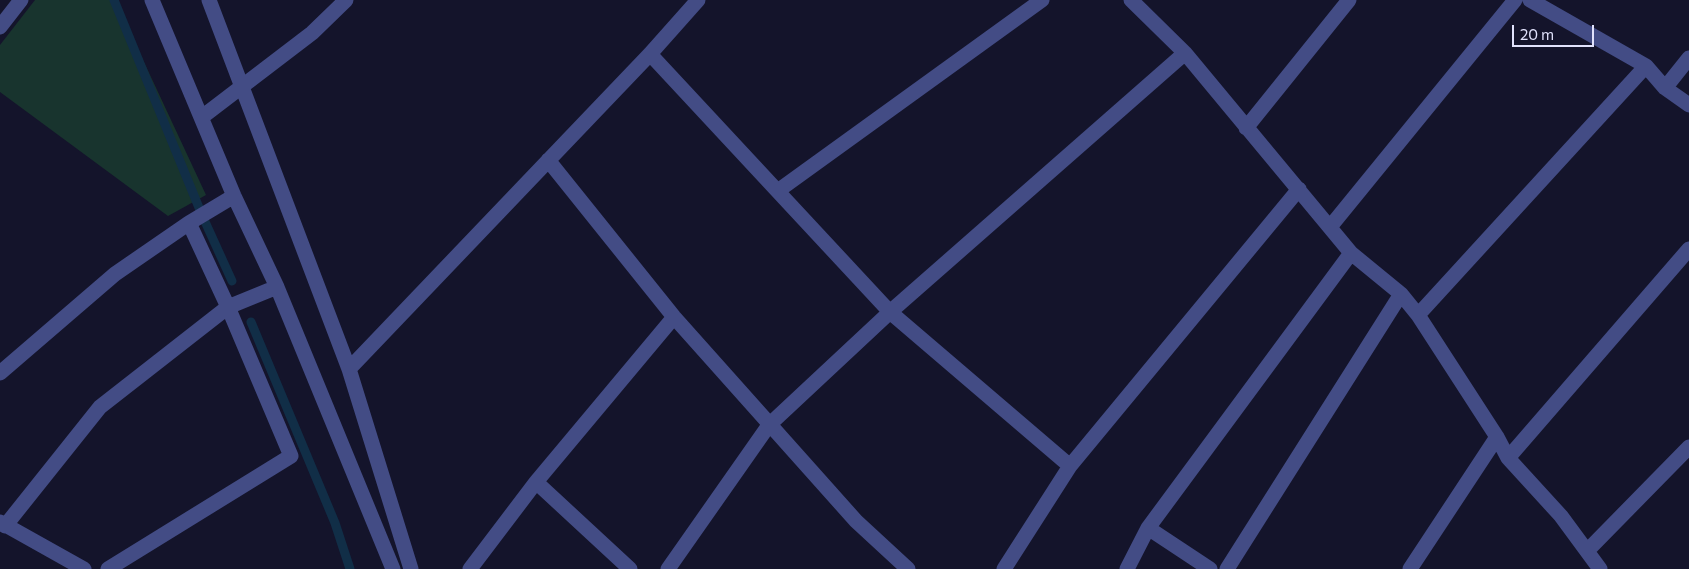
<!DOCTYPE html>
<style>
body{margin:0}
#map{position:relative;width:1689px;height:569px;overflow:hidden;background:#14142b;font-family:Commissioner,sans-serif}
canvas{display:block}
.scale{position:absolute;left:1512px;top:25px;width:82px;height:22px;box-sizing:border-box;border:2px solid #e1e2fc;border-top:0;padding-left:6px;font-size:15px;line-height:18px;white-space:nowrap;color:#e1e2fc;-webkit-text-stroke:4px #14142b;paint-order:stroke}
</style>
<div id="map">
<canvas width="1689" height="569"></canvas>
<div class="scale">20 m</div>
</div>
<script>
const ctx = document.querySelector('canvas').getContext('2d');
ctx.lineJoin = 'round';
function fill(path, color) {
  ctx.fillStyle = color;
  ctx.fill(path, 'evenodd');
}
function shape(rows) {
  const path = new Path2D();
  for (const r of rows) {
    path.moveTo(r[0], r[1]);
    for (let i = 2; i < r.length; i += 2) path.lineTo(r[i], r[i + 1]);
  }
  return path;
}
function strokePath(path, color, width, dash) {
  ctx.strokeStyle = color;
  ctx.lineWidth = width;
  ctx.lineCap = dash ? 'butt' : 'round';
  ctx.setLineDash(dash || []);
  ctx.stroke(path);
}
fill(shape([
 [35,0,115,0,206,195,168,216,0,92,0,45]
]), '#18342e');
strokePath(shape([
 [114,0,202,215,232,281],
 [251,322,335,523,350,569]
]), '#112e47', 9);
strokePath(shape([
 [152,0,234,196,277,287,393,569],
 [209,0,349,369,411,569],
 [1131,0,1185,53,1351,253,1401,294,1418,315,1497,437,1508,458,1561,516,1600,569],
 [1530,0,1646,66,1665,88,1689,105],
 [0,27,21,0],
 [650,54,890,312,1070,466],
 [1665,88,1689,58],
 [202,117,312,33,346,0],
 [1246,128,1349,0],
 [548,160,674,317,856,521,908,569],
 [779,190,1042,0],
 [1330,227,1515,0],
 [1418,315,1646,66],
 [349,369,650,54,698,0],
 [0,373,115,274,189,223,234,196],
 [1508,458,1689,249],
 [536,482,630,569],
 [0,522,84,569],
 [5,526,100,407,228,307,277,287],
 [1148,528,1210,569],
 [1588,550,1689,447],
 [108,569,291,456,228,307,189,223],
 [470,569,536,482,674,317],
 [668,569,769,425,890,312,1185,53],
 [1004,569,1070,466,1299,189],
 [1127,569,1148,528,1351,253],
 [1227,569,1401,294],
 [1410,569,1497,437]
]), '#434c85', 15);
</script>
